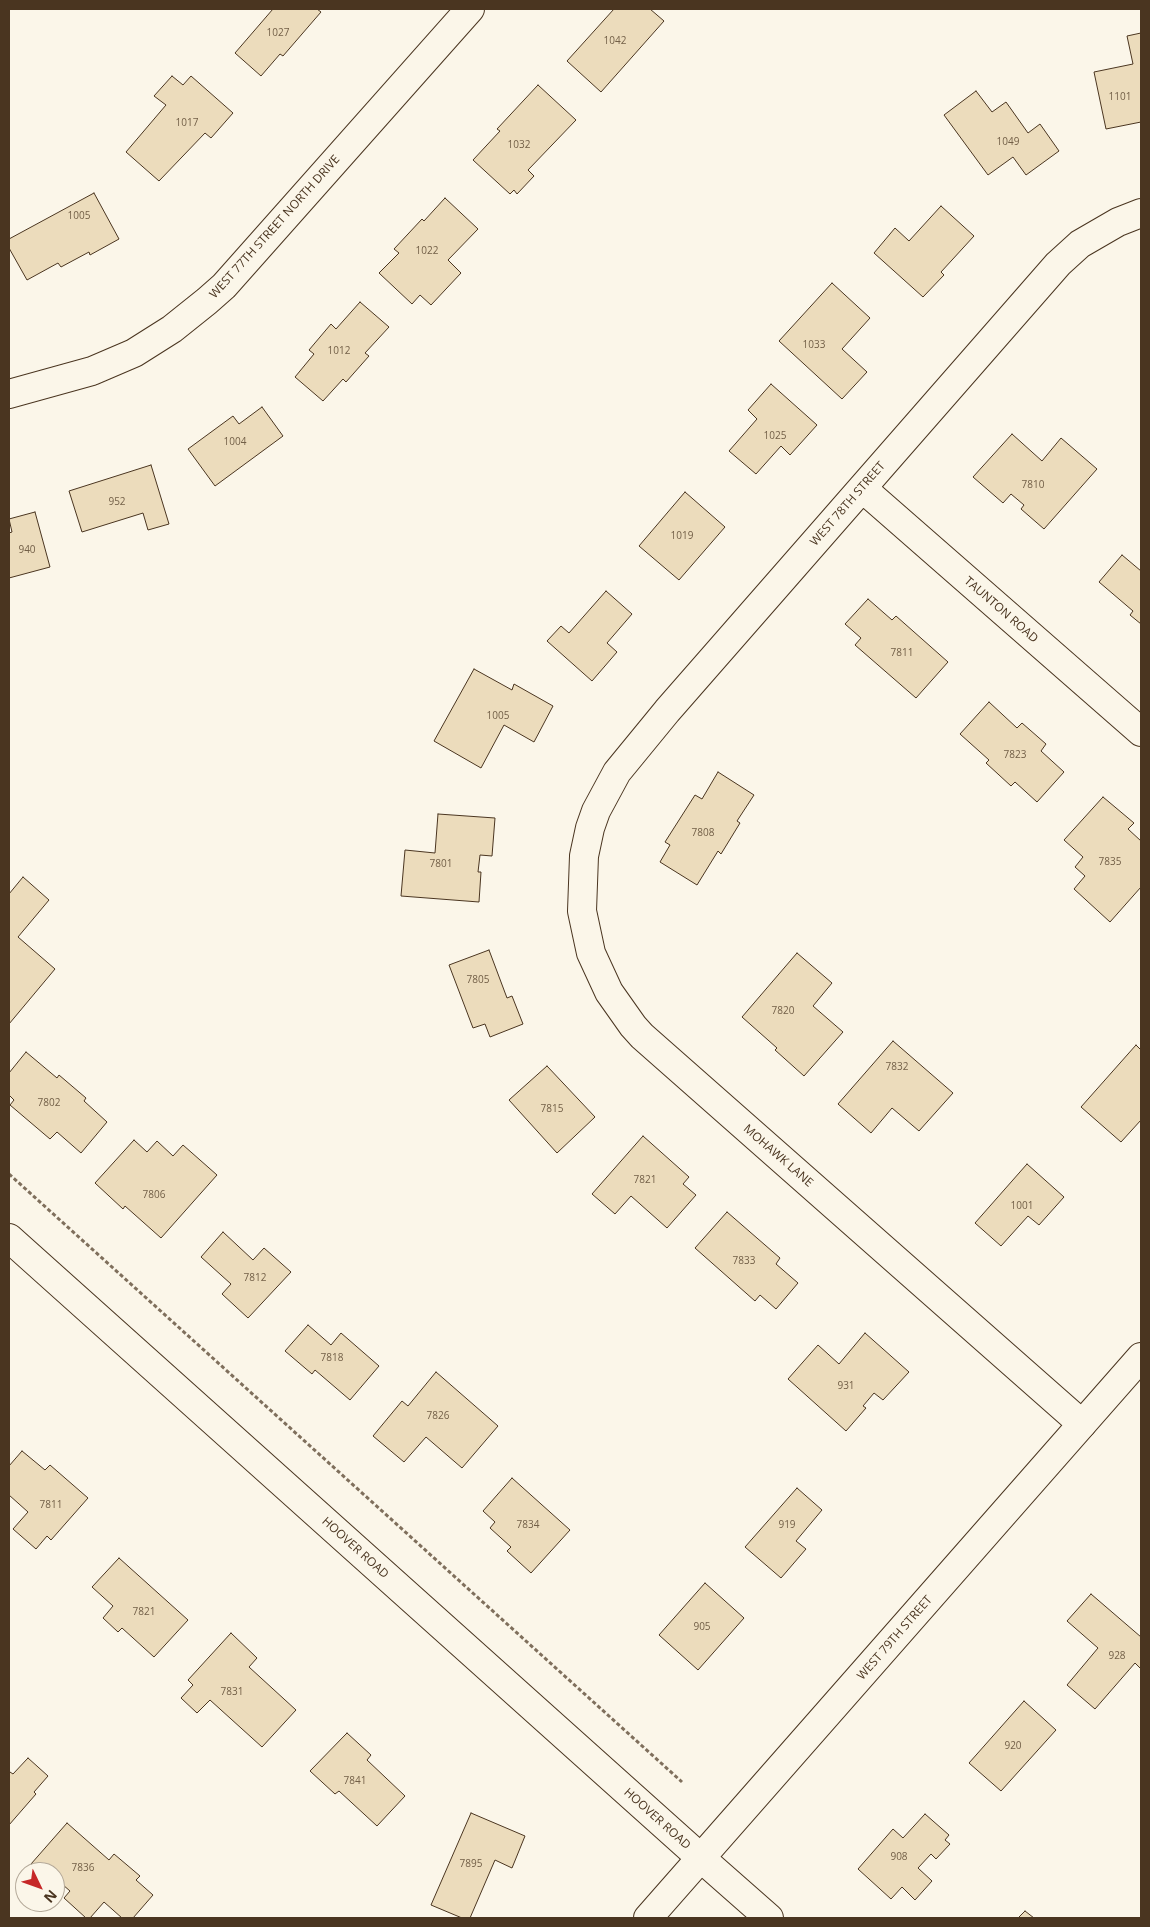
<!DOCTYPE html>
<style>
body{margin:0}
#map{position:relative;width:1150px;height:1927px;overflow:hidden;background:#fbf6e9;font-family:"Open Sans",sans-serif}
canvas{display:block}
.frame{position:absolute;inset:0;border:10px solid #4a3520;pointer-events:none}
.north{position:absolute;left:15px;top:1862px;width:50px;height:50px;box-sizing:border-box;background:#fbf6e9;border:1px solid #b4a999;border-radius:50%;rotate:132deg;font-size:14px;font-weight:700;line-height:20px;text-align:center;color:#4a3520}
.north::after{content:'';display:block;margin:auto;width:18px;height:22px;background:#c62828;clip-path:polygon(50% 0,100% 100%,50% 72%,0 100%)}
</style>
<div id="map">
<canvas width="1150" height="1927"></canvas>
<div class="frame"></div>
<div class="north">N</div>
</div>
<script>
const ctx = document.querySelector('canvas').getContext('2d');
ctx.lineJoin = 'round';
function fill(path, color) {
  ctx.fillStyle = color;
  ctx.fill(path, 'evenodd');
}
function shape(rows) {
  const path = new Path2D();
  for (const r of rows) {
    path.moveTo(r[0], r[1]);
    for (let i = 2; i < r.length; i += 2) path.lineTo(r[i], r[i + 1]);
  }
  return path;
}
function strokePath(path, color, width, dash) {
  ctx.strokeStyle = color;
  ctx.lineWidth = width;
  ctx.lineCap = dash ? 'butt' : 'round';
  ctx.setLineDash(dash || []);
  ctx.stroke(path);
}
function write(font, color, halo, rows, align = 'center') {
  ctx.font = font + ' "Open Sans",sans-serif';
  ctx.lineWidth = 4;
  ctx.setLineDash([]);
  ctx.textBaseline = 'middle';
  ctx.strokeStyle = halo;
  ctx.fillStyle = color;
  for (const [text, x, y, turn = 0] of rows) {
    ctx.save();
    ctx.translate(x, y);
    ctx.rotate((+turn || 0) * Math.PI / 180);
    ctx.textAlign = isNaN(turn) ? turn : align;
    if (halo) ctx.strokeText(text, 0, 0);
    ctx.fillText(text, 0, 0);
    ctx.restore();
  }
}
const building = shape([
 [273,9,317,9,321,12,283,56,280,54,261,76,235,53,273,9],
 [614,9,650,9,664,21,601,92,567,61,614,9],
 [1141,33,1141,122,1106,129,1094,72,1133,64,1127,36,1141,33],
 [172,76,183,85,191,76,233,113,211,138,205,133,159,181,126,152,166,105,154,96,172,76],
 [538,85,576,120,528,170,534,176,517,194,514,190,510,194,473,160,500,131,497,129,538,85],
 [976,91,992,112,1006,102,1028,133,1040,124,1059,151,1026,175,1013,157,988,175,944,115,976,91],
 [94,193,119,239,90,255,89,252,61,267,58,263,27,280,9,248,9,239,94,193],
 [445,198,478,229,448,260,461,273,431,305,420,295,412,304,379,273,399,253,394,249,422,219,424,221,445,198],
 [941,206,974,236,941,272,944,275,923,297,874,253,895,228,909,241,941,206],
 [832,283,870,318,842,349,867,372,842,399,779,341,832,283],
 [360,302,389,327,365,353,369,356,346,382,343,379,323,401,295,377,314,354,309,350,331,324,336,329,360,302],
 [771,384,817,425,790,455,781,446,756,474,729,451,757,419,748,410,771,384],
 [262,407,283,436,215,486,188,449,233,416,239,424,262,407],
 [1012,434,1042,461,1061,438,1097,469,1044,529,1021,509,1024,505,1011,494,1003,503,973,477,1012,434],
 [151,465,169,524,148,530,143,513,82,532,69,491,151,465],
 [685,492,725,527,679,580,639,546,685,492],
 [35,512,50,567,9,578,9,533,12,532,9,519,35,512],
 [1122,555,1141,571,1141,624,1130,615,1133,611,1099,582,1122,555],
 [606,591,632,614,607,643,617,652,592,681,547,641,561,626,569,633,606,591],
 [868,599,892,620,896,616,948,662,916,698,855,645,861,638,845,624,868,599],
 [474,669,512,690,514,684,553,706,534,742,504,725,481,768,434,741,474,669],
 [989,702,1017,728,1022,723,1046,744,1041,751,1064,772,1037,802,1015,782,1011,786,986,763,989,760,960,734,989,702],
 [718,772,754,795,737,821,740,823,721,854,718,851,697,885,660,862,670,845,665,842,695,795,702,799,718,772],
 [1103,797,1134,823,1128,829,1141,841,1141,887,1110,922,1074,889,1085,876,1075,867,1083,857,1064,840,1103,797],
 [438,814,495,818,492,856,480,855,478,872,481,872,479,902,401,896,405,850,435,853,438,814],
 [23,877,49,900,18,937,55,969,9,1024,9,894,23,877],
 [489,950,507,998,512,996,523,1024,490,1037,485,1024,473,1028,449,965,489,950],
 [797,953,832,983,813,1006,843,1032,804,1076,775,1050,777,1048,742,1017,797,953],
 [893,1041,953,1093,919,1131,892,1108,871,1133,838,1104,893,1041],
 [1136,1045,1141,1050,1141,1120,1121,1142,1081,1107,1136,1045],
 [26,1052,57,1078,59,1075,86,1098,84,1101,107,1122,81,1153,57,1132,50,1139,10,1105,14,1100,9,1095,9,1073,26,1052],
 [547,1066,595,1117,557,1153,509,1100,547,1066],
 [643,1136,689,1177,683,1184,696,1195,667,1228,631,1196,615,1214,592,1194,643,1136],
 [134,1140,147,1152,157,1141,173,1156,183,1145,217,1175,161,1238,125,1206,123,1209,95,1183,134,1140],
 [1027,1164,1064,1197,1039,1225,1028,1216,1001,1246,975,1223,1027,1164],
 [727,1212,780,1258,776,1264,798,1283,776,1309,760,1295,755,1301,695,1248,727,1212],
 [223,1232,253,1260,264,1248,291,1272,248,1318,222,1294,231,1284,201,1257,223,1232],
 [308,1325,331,1345,341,1333,379,1366,350,1400,315,1370,312,1374,285,1351,308,1325],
 [865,1333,909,1372,883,1400,874,1393,863,1406,866,1408,846,1431,788,1379,818,1345,839,1364,865,1333],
 [436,1372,498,1426,462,1468,426,1437,404,1462,373,1436,402,1401,408,1406,436,1372],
 [22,1451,45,1470,50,1465,88,1498,51,1540,47,1536,36,1549,13,1529,28,1512,9,1495,9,1466,22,1451],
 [512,1478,570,1530,531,1573,507,1551,511,1547,490,1528,495,1522,483,1511,512,1478],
 [797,1488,822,1510,796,1541,806,1549,781,1578,745,1547,797,1488],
 [119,1558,188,1620,154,1657,122,1628,118,1632,103,1618,113,1606,92,1587,119,1558],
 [705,1583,744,1618,698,1670,659,1635,705,1583],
 [1091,1594,1141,1637,1141,1669,1135,1663,1095,1709,1067,1685,1098,1648,1067,1621,1091,1594],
 [231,1633,257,1658,249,1667,296,1710,262,1747,210,1700,197,1713,181,1698,193,1685,188,1680,231,1633],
 [1024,1701,1056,1730,1001,1791,969,1763,1024,1701],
 [347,1733,371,1755,367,1760,405,1796,377,1826,339,1791,335,1794,310,1771,347,1733],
 [28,1758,48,1776,34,1792,36,1794,9,1825,9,1774,10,1772,13,1774,28,1758],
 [471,1813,525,1836,512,1868,495,1860,470,1918,462,1918,431,1905,471,1813],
 [925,1814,949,1835,945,1840,950,1844,936,1859,931,1854,918,1868,932,1881,915,1900,902,1887,891,1899,858,1869,893,1829,903,1838,925,1814],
 [67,1823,109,1860,114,1854,140,1876,136,1880,153,1895,133,1918,122,1918,104,1902,90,1918,86,1918,64,1898,70,1891,55,1878,55,1872,40,1872,31,1864,67,1823],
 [1025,1911,1034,1918,1018,1918,1025,1911]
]);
fill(building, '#ecdcbc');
strokePath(building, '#4a3520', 1);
const minor = shape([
 [9,394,92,371,134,353,172,329,207,301,224,286,470,9],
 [862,488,1141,732],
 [1082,1424,642,1036,633,1026,609,992,591,953,582,911,584,856,590,828,596,811,617,772,667,711,1058,264,1080,244,1118,222,1141,213],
 [702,1859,769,1918]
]);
const tertiary = shape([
 [9,1238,702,1859]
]);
const secondary = shape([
 [648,1918,1141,1357]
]);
strokePath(minor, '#4a3520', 30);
strokePath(tertiary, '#4a3520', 30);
strokePath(secondary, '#4a3520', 30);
strokePath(shape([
 [9,1174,682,1782]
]), '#7f6f5c', 3, [4, 2.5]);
strokePath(minor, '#fbf6e9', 28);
strokePath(tertiary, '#fbf6e9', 28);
strokePath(secondary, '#fbf6e9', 28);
write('10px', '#725f47', null, [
 ["1027",278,33],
 ["1042",615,41],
 ["1101",1120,97],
 ["1017",187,123],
 ["1049",1008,142],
 ["1032",519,145],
 ["1005",79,216],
 ["1022",427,251],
 ["1033",814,345],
 ["1012",339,351],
 ["1025",775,436],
 ["1004",235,442],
 ["7810",1033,485],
 ["952",117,502],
 ["1019",682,536],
 ["940",27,550],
 ["7811",902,653],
 ["1005",498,716],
 ["7823",1015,755],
 ["7808",703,833],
 ["7835",1110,862],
 ["7801",441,864],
 ["7805",478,980],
 ["7820",783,1011],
 ["7832",897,1067],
 ["7802",49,1103],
 ["7815",552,1109],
 ["7821",645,1180],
 ["7806",154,1195],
 ["1001",1022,1206],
 ["7833",744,1261],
 ["7812",255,1278],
 ["7818",332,1358],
 ["931",846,1386],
 ["7826",438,1416],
 ["7811",51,1505],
 ["7834",528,1525],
 ["919",787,1525],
 ["7821",144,1612],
 ["905",702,1627],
 ["928",1117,1656],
 ["7831",232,1692],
 ["920",1013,1746],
 ["7841",355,1781],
 ["908",899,1857],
 ["7895",471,1864],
 ["7836",83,1868]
]);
write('12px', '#4a3520', '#fbf6e9', [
 ["WEST 77TH STREET NORTH DRIVE",275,227,-48],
 ["WEST 78TH STREET",848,504,-49],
 ["TAUNTON ROAD",1001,610,41],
 ["MOHAWK LANE",778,1156,41],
 ["HOOVER ROAD",355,1548,42],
 ["WEST 79TH STREET",895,1638,-49],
 ["HOOVER ROAD",657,1819,42]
]);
</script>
